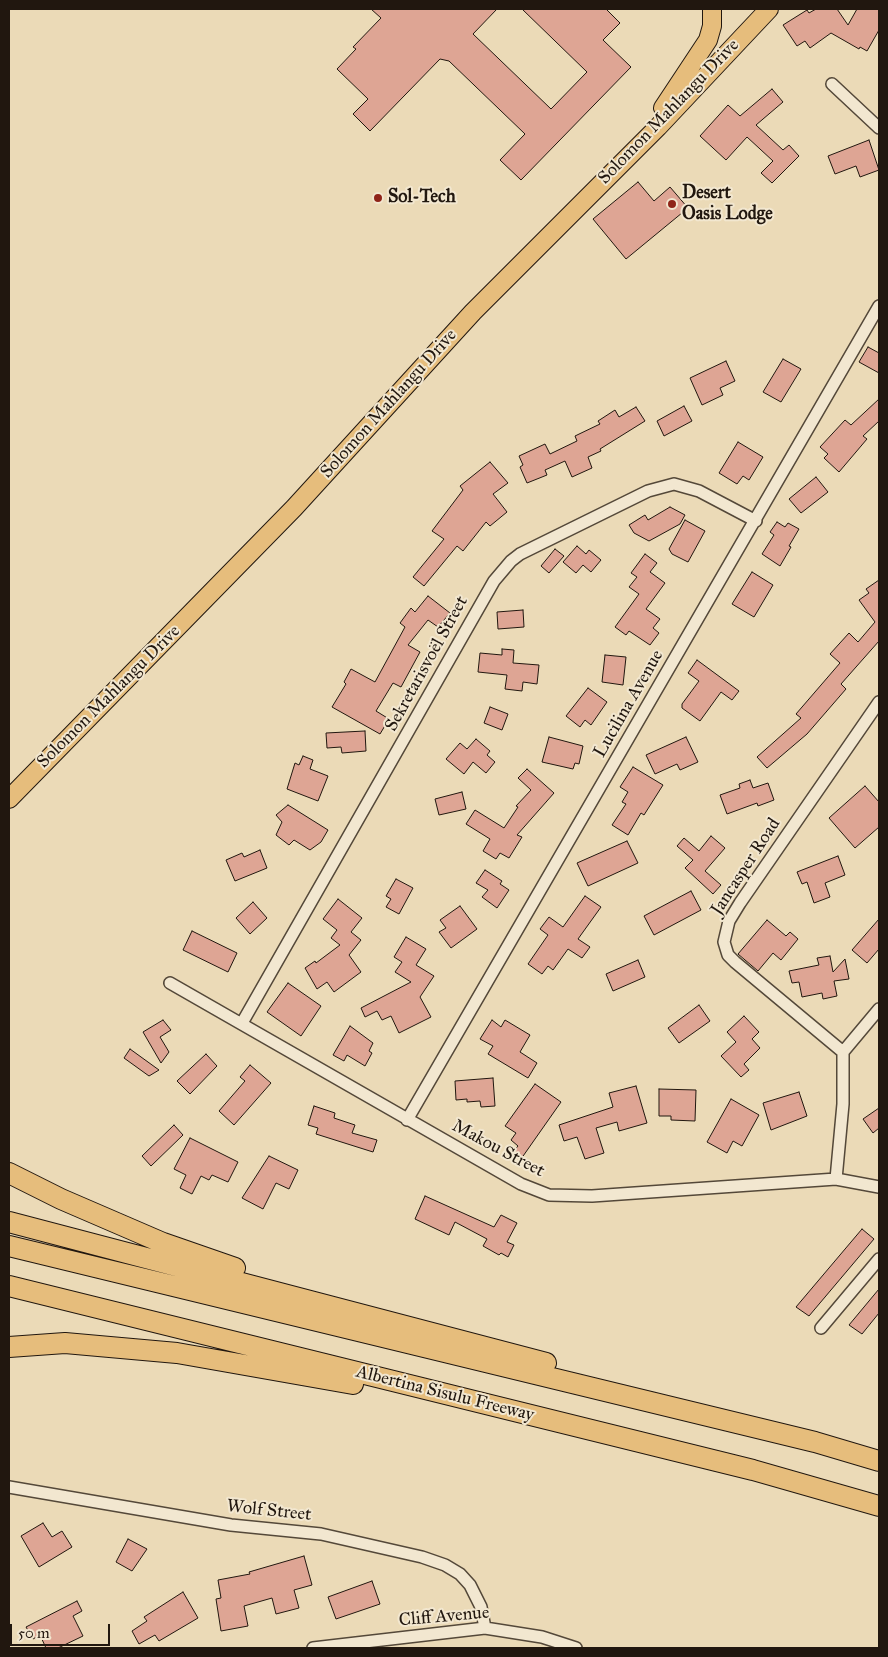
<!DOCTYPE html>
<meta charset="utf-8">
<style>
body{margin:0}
#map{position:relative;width:888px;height:1657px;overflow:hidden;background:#ebdab7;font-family:"IM FELL Great Primer",serif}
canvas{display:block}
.frame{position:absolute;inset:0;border:10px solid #21170f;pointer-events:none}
.scale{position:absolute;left:10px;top:1624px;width:100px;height:22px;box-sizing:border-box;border:2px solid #21170f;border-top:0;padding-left:6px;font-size:15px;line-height:18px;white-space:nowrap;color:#21170f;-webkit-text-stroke:4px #f2e7d0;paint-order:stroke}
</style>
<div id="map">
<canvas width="888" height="1657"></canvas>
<div class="frame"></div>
<div class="scale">50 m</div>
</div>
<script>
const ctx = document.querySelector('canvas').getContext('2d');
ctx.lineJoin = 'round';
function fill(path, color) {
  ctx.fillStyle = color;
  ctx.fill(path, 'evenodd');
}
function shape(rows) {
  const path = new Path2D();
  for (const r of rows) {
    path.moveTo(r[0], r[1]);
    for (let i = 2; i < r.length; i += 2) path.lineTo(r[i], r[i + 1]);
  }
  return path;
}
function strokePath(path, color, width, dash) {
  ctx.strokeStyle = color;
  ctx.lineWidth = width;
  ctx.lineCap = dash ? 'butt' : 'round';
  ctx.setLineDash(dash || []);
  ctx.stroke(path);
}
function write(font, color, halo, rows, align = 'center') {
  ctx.font = font + ' "IM FELL Great Primer",serif';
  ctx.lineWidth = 4;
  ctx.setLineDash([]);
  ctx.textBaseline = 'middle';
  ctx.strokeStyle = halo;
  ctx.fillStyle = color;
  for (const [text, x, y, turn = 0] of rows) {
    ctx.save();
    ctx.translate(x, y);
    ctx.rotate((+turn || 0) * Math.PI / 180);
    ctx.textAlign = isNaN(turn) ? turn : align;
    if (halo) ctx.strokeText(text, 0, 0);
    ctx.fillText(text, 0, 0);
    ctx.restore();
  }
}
const building = shape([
 [371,9,497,9,473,34,551,109,587,72,522,9,606,9,620,23,603,40,631,67,521,180,500,160,525,134,449,61,440,59,370,131,353,114,368,99,337,69,356,49,353,47,381,18,371,9],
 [816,9,837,9,848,25,857,9,879,9,879,30,867,51,860,47,859,49,831,33,810,48,805,41,797,46,783,25,807,10,809,13,816,9],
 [772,89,783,102,756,125,783,150,789,145,799,156,772,183,761,173,773,161,747,137,726,160,700,136,728,105,740,116,772,89],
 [869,140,879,170,860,177,856,166,835,174,828,156,869,140],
 [638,182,654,201,670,187,688,208,626,259,593,219,638,182],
 [868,347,879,353,879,373,859,362,868,347],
 [783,359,801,369,781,402,763,392,783,359],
 [726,361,735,381,720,388,723,395,702,405,690,378,726,361],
 [879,399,879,421,863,436,867,439,839,472,824,458,828,454,820,447,845,420,851,425,879,399],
 [684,406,692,421,664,436,657,421,684,406],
 [636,407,645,421,600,449,601,451,588,457,592,468,572,477,565,461,545,470,547,475,527,483,520,467,523,465,519,456,545,444,550,454,577,441,575,436,600,424,598,421,615,410,619,417,636,407],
 [738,442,763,457,749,480,743,476,737,484,719,473,738,442],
 [490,462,508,483,493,494,507,512,490,526,486,522,463,551,457,546,424,586,413,577,444,539,432,531,463,490,460,486,490,462],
 [816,477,828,492,801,513,789,499,816,477],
 [670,507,685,515,680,524,649,541,634,533,629,525,645,515,648,520,670,507],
 [685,520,705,531,688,562,672,554,669,549,685,520],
 [777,522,785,527,788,523,799,529,789,546,791,547,780,566,762,554,774,535,770,532,777,522],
 [577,546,586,554,589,550,601,560,591,572,583,565,576,573,563,562,577,546],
 [555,549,564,556,549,573,541,566,555,549],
 [645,554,657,563,650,572,665,583,646,609,660,619,653,628,659,633,650,645,629,631,626,635,615,627,639,594,629,587,637,577,631,573,645,554],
 [752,572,773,585,754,617,732,604,752,572],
 [879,580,879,641,841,684,846,689,807,734,767,768,757,757,801,718,796,714,840,663,830,654,849,633,858,642,875,622,859,600,869,593,866,589,879,580],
 [428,596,450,613,438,627,428,620,408,645,420,652,401,687,393,683,376,711,389,719,380,734,332,707,346,684,344,682,351,669,375,682,405,627,400,623,411,608,415,612,428,596],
 [523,610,524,627,498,629,497,612,523,610],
 [502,649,514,650,513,663,539,665,537,684,523,682,522,691,505,689,507,675,478,672,480,653,502,655,502,649],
 [605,655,626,657,623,685,602,682,605,655],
 [697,660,739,691,732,700,721,692,700,721,682,708,682,704,699,681,688,673,697,660],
 [588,688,607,702,591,725,585,720,580,727,566,716,588,688],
 [490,707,508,714,502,730,484,723,490,707],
 [365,731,366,751,342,753,341,747,327,748,326,733,365,731],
 [549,737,583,746,579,764,575,763,573,769,542,762,549,737],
 [686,737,698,762,680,770,677,764,655,774,646,755,686,737],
 [476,739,490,751,487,755,495,762,486,773,473,762,464,774,446,759,460,743,467,749,476,739],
 [303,756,313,760,310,769,328,776,318,801,287,789,295,763,299,765,303,756],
 [633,767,663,785,644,815,641,813,628,835,612,825,626,804,622,802,628,792,620,787,633,767],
 [527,769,554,793,517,835,522,837,509,858,500,853,496,859,483,851,490,839,466,824,475,810,504,828,518,807,516,806,531,790,518,778,527,769],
 [750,780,753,788,768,783,774,800,758,806,757,803,727,814,720,795,740,788,739,784,750,780],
 [865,786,879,802,879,827,855,848,829,818,865,786],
 [462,792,466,809,439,815,435,799,462,792],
 [288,805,328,830,321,842,310,850,294,840,289,845,276,835,282,822,276,815,288,805],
 [711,836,725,848,705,871,721,885,713,894,685,868,693,860,677,846,684,838,699,851,711,836],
 [627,841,638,863,588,886,577,863,627,841],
 [260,850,267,868,235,881,226,860,242,853,244,857,260,850],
 [838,856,845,875,825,883,830,897,814,903,807,882,802,884,797,872,838,856],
 [485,870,502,881,500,884,509,890,497,908,482,897,488,890,476,883,485,870],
 [396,879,413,888,399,914,386,907,391,899,386,896,396,879],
 [691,891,701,910,654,935,644,916,691,891],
 [585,896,601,907,578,939,590,947,582,958,568,949,553,970,548,966,542,974,528,964,548,935,540,929,549,917,563,927,585,896],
 [338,899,362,918,351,932,361,940,349,955,361,972,334,992,327,982,317,989,305,968,315,961,316,963,340,945,331,938,337,930,323,919,338,899],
 [253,902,267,918,250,934,236,918,253,902],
 [460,906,477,929,451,948,439,932,446,928,440,920,460,906],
 [879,919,879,949,867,963,852,950,879,919],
 [767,920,786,936,790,932,798,939,781,960,773,953,758,971,738,954,767,920],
 [192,931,237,953,228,972,183,950,192,931],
 [406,937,426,949,416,965,434,976,420,997,431,1017,399,1033,391,1016,382,1020,377,1011,365,1017,361,1008,411,982,395,972,402,962,394,957,406,937],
 [830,956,833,972,845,959,849,979,834,981,837,996,823,999,822,993,802,997,799,982,792,983,789,971,819,965,817,958,830,956],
 [638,960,645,977,613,991,606,974,638,960],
 [288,983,321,1006,301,1036,267,1012,288,983],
 [699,1005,710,1021,679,1043,668,1028,699,1005],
 [744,1016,759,1032,752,1039,760,1048,744,1064,749,1070,741,1077,721,1056,736,1042,727,1032,744,1016],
 [163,1020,171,1030,160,1037,169,1052,161,1063,143,1032,163,1020],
 [492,1020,501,1027,505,1020,530,1035,520,1052,537,1063,528,1078,488,1054,493,1046,480,1039,492,1020],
 [350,1026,373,1043,369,1051,372,1053,365,1066,347,1055,344,1061,333,1055,350,1026],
 [130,1049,159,1070,149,1076,124,1058,130,1049],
 [206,1054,217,1066,190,1094,177,1081,206,1054],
 [250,1065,271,1083,234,1125,219,1111,245,1081,240,1077,250,1065],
 [493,1078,495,1106,481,1107,480,1101,467,1102,467,1099,456,1100,455,1081,493,1078],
 [535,1084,561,1102,521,1159,512,1153,518,1146,511,1140,516,1133,505,1126,535,1084],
 [636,1086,647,1123,619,1131,617,1122,596,1128,604,1153,585,1159,577,1137,564,1141,559,1125,613,1107,609,1093,636,1086],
 [659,1089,696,1090,695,1121,671,1120,671,1116,659,1116,659,1089],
 [799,1092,807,1116,771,1130,763,1103,799,1092],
 [731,1099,759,1115,742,1146,733,1141,727,1153,707,1142,731,1099],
 [314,1106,335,1113,334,1118,355,1125,352,1133,377,1140,373,1152,316,1134,318,1128,308,1125,314,1106],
 [879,1108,879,1128,873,1133,863,1119,879,1108],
 [174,1125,183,1135,151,1166,142,1156,174,1125],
 [190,1138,238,1162,228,1182,212,1175,209,1180,201,1176,192,1194,180,1188,186,1175,174,1169,190,1138],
 [269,1156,298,1170,289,1189,276,1183,263,1209,242,1198,269,1156],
 [425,1196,494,1227,501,1215,517,1223,507,1242,514,1245,508,1257,501,1253,499,1255,483,1246,487,1239,455,1222,449,1235,415,1219,425,1196],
 [862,1229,874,1239,809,1316,796,1307,862,1229],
 [879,1289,879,1313,862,1334,849,1325,879,1289],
 [43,1523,52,1537,62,1531,72,1547,39,1567,21,1536,43,1523],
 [128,1539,147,1549,132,1571,116,1562,128,1539],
 [304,1556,312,1585,294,1590,299,1608,276,1614,272,1598,244,1606,248,1626,221,1631,216,1599,221,1598,218,1580,250,1574,249,1572,304,1556],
 [372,1581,380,1604,336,1619,328,1597,372,1581],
 [183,1592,198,1618,159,1641,155,1635,139,1644,132,1631,147,1621,144,1617,183,1592],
 [77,1601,82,1611,73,1616,83,1636,58,1648,46,1648,40,1635,33,1639,26,1627,77,1601]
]);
fill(building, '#dea594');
strokePath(building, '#21170f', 1);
const minor = shape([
 [832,84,879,128],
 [170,983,521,1184,549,1195,592,1196,836,1179,879,1187],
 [242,1023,494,581,511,561,520,554,648,491,674,484,699,491,756,521],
 [843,1052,735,962,728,955,724,942,729,921,740,903,879,702],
 [407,1120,879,306],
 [836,1179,843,1104,843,1052,879,1009],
 [821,1328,879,1259],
 [9,1487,231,1525,321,1534,422,1557,445,1565,460,1574,470,1585,481,1607,485,1628],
 [313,1648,485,1628,542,1637,576,1648]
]);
const primary = shape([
 [663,108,708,40,712,26,712,9],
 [9,799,294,508,473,312,658,127,769,9]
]);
const motorway = shape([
 [9,1173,61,1199,163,1243,235,1268],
 [9,1222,546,1363],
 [9,1246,815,1442,879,1461],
 [9,1286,753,1470,879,1506],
 [9,1347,65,1343,177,1353,353,1384]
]);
strokePath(minor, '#544839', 14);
strokePath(primary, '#21170f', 20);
strokePath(motorway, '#21170f', 22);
strokePath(minor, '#f2e7d0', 11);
strokePath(primary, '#e6bd7c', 18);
strokePath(motorway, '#e6bd7c', 20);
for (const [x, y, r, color] of [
 [378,198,5,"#8f2418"],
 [672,204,5,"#8f2418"]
]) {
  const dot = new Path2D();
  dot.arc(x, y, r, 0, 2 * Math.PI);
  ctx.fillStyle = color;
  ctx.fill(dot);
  strokePath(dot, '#f2e7d0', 2);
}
write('18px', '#21170f', '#f2e7d0', [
 ["Solomon Mahlangu Drive",669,112,-46],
 ["Solomon Mahlangu Drive",389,404,-48],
 ["Sekretarisvoël Street",427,664,-61],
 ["Solomon Mahlangu Drive",109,697,-45],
 ["Lucilina Avenue",629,704,-60],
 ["Jancasper Road",746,867,-57],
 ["Makou Street",498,1149,28],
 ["Albertina Sisulu Freeway",445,1394,14],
 ["Wolf Street",269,1511,6],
 ["Cliff Avenue",444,1617,-5]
]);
write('bold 18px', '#21170f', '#f2e7d0', [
 ["Desert",682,194],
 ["Oasis Lodge",682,215],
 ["Sol-Tech",388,198]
], 'left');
</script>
